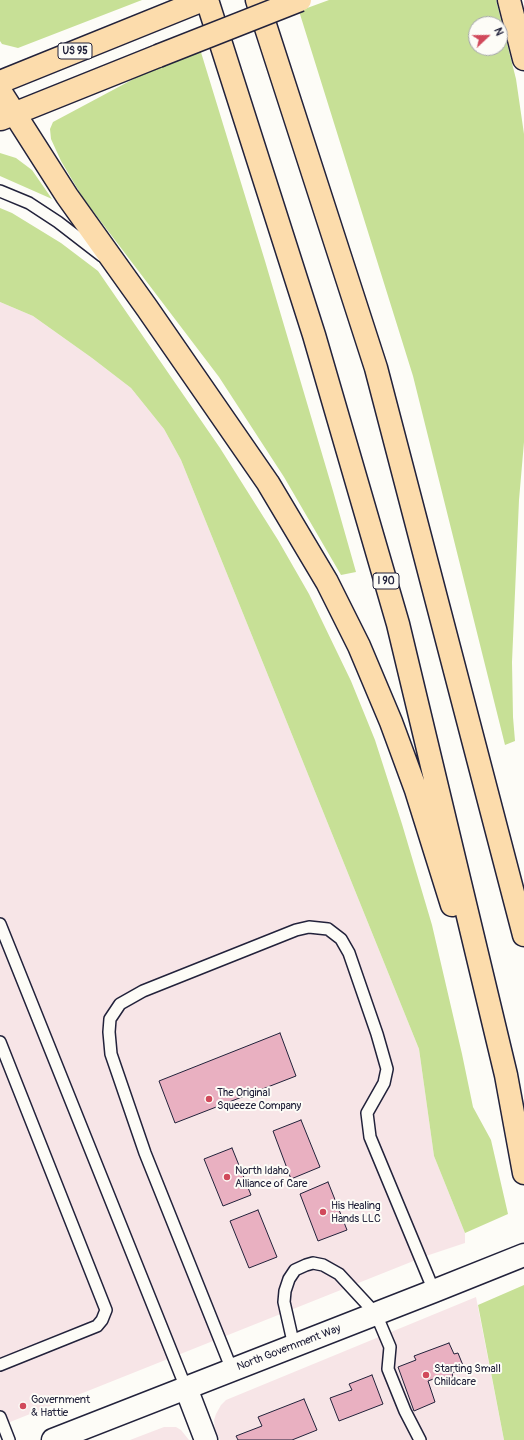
<!DOCTYPE html>
<style>
body{margin:0}
#map{position:relative;width:524px;height:1440px;overflow:hidden;background:#fdfcf7;font-family:Pangolin,sans-serif}
canvas{display:block}
.north{position:absolute;left:468px;top:16px;width:40px;height:40px;box-sizing:border-box;background:#fdfcf7;border:1px solid #a5a5ac;border-radius:50%;rotate:68deg;font-size:11px;font-weight:700;line-height:16px;text-align:center;color:#22223b}
.north::after{content:'';display:block;margin:auto;width:14px;height:18px;background:#d1495b;clip-path:polygon(50% 0,100% 100%,50% 72%,0 100%)}
</style>
<div id="map">
<canvas width="524" height="1440"></canvas>
<div class="north">N</div>
</div>
<script>
const ctx = document.querySelector('canvas').getContext('2d');
ctx.lineJoin = 'round';
function fill(path, color) {
  ctx.fillStyle = color;
  ctx.fill(path, 'evenodd');
}
function shape(rows) {
  const path = new Path2D();
  for (const r of rows) {
    path.moveTo(r[0], r[1]);
    for (let i = 2; i < r.length; i += 2) path.lineTo(r[i], r[i + 1]);
  }
  return path;
}
function strokePath(path, color, width, dash) {
  ctx.strokeStyle = color;
  ctx.lineWidth = width;
  ctx.lineCap = dash ? 'butt' : 'round';
  ctx.setLineDash(dash || []);
  ctx.stroke(path);
}
function write(font, color, halo, rows, align = 'center') {
  ctx.font = font + ' Pangolin,sans-serif';
  ctx.lineWidth = 4;
  ctx.setLineDash([]);
  ctx.textBaseline = 'middle';
  ctx.strokeStyle = halo;
  ctx.fillStyle = color;
  for (const [text, x, y, turn = 0] of rows) {
    ctx.save();
    ctx.translate(x, y);
    ctx.rotate((+turn || 0) * Math.PI / 180);
    ctx.textAlign = isNaN(turn) ? turn : align;
    if (halo) ctx.strokeText(text, 0, 0);
    ctx.fillText(text, 0, 0);
    ctx.restore();
  }
}
fill(shape([
 [0,302,33,316,92,358,131,388,164,429,181,460,419,1049,434,1156,465,1233,465,1243,426,1256,0,1426],
 [476,1297,504,1440,220,1440,215,1429,214,1420,216,1414,221,1405,226,1400],
 [164,1427,176,1427,181,1430,189,1440,130,1440]
]), '#f7e5e7');
fill(shape([
 [0,0,142,0,18,48,2,44,0,41],
 [329,0,496,0,516,79,524,134,524,442,519,500,512,662,513,717,515,741,505,745,413,376,299,11],
 [476,24,500,24,500,48,476,48],
 [200,49,265,261,333,491,356,572,341,575,284,477,219,377,83,198,61,161,51,139,50,129,53,122,156,67],
 [0,153,16,158,32,170,52,199,0,176],
 [0,208,12,213,61,243,98,271,220,448,278,540,309,594,351,681,375,740,402,824,432,925,462,1054,473,1107,491,1140,508,1214,465,1233,434,1156,419,1049,181,460,164,429,131,388,92,358,33,316,0,302],
 [524,1285,524,1440,504,1440,478,1305]
]), '#c7e096');
const building = shape([
 [280,1033,296,1076,175,1123,159,1081,280,1033],
 [301,1120,320,1167,291,1179,273,1131,301,1120],
 [232,1148,251,1195,223,1206,204,1159,232,1148],
 [328,1182,347,1230,318,1241,300,1194,328,1182],
 [258,1210,277,1257,249,1268,230,1221,258,1210],
 [449,1343,454,1354,458,1353,464,1368,452,1373,453,1377,440,1382,439,1377,428,1381,435,1402,414,1411,398,1367,416,1360,414,1356,449,1343],
 [372,1375,383,1404,339,1421,330,1398,352,1390,349,1384,372,1375],
 [304,1399,317,1430,292,1440,238,1440,236,1436,262,1426,258,1417,304,1399]
]);
fill(building, '#e9b0c1');
strokePath(building, '#22223b', 1);
const lane = shape([
 [0,191,29,203,58,222,102,256],
 [0,924,186,1388],
 [0,1042,106,1310,102,1320,97,1326,0,1365],
 [294,1346,284,1302,285,1291,289,1279,295,1270,306,1265,313,1263,323,1265,339,1274,376,1314,390,1347,388,1369,405,1411,420,1440],
 [232,1370,145,1153,111,1054,109,1032,110,1019,120,1004,143,991,296,930,309,927,328,929,341,939,349,953,377,1034,387,1069,384,1083,367,1113,370,1137,434,1291],
 [0,1417,9,1440]
]);
const street = shape([
 [186,1388,206,1440]
]);
const secondary = shape([
 [53,1440,434,1291,524,1255]
]);
const highway = shape([
 [207,0,314,335,398,624,506,1075,524,1173],
 [257,0,376,368,524,935],
 [509,0,524,59],
 [0,82,203,0],
 [0,91,67,196,147,308,268,483,327,582,359,646,391,722,416,790,452,905],
 [1,119,158,56]
]);
strokePath(lane, '#22223b', 14);
strokePath(street, '#22223b', 25);
strokePath(secondary, '#22223b', 25);
strokePath(highway, '#22223b', 25);
strokePath(lane, '#fdfcf7', 11);
strokePath(street, '#fdfcf7', 22);
strokePath(secondary, '#fdfcf7', 22);
strokePath(highway, '#fcdcac', 22);
const highwayBridge = shape([
 [158,56,300,0]
]);
strokePath(highwayBridge, '#22223b', 25, []);
strokePath(highwayBridge, '#fcdcac', 22);
for (const [x, y, r, color] of [
 [209,1099,4,"#d1495b"],
 [227,1177,4,"#d1495b"],
 [323,1212,4,"#d1495b"],
 [426,1375,4,"#d1495b"],
 [23,1406,4,"#d1495b"]
]) {
  const dot = new Path2D();
  dot.arc(x, y, r, 0, 2 * Math.PI);
  ctx.fillStyle = color;
  ctx.fill(dot);
  strokePath(dot, '#fdfcf7', 1.5);
}
for (const [x, y, w] of [
 [75,51,34],
 [386,581,26]
]) {
  const box = new Path2D();
  box.roundRect(x - w / 2, y - 8, w, 16, 3);
  ctx.fillStyle = '#fdfcf7';
  ctx.fill(box);
  strokePath(box, '#22223b', 1);
}
write('bold 10px', '#22223b', null, [
 ["US 95",75,51],
 ["I 90",386,581]
]);
write('11px', '#22223b', '#fdfcf7', [
 ["The Original",217,1093],
 ["Squeeze Company",217,1106],
 ["North Idaho",235,1171],
 ["Alliance of Care",235,1184],
 ["His Healing",331,1206],
 ["Hands LLC",331,1219],
 ["Starting Small",434,1369],
 ["Childcare",434,1382],
 ["Government",31,1400],
 ["& Hattie",31,1413]
], 'left');
write('11px', '#22223b', '#fdfcf7', [
 ["North Government Way",289,1348,-21]
]);
</script>
